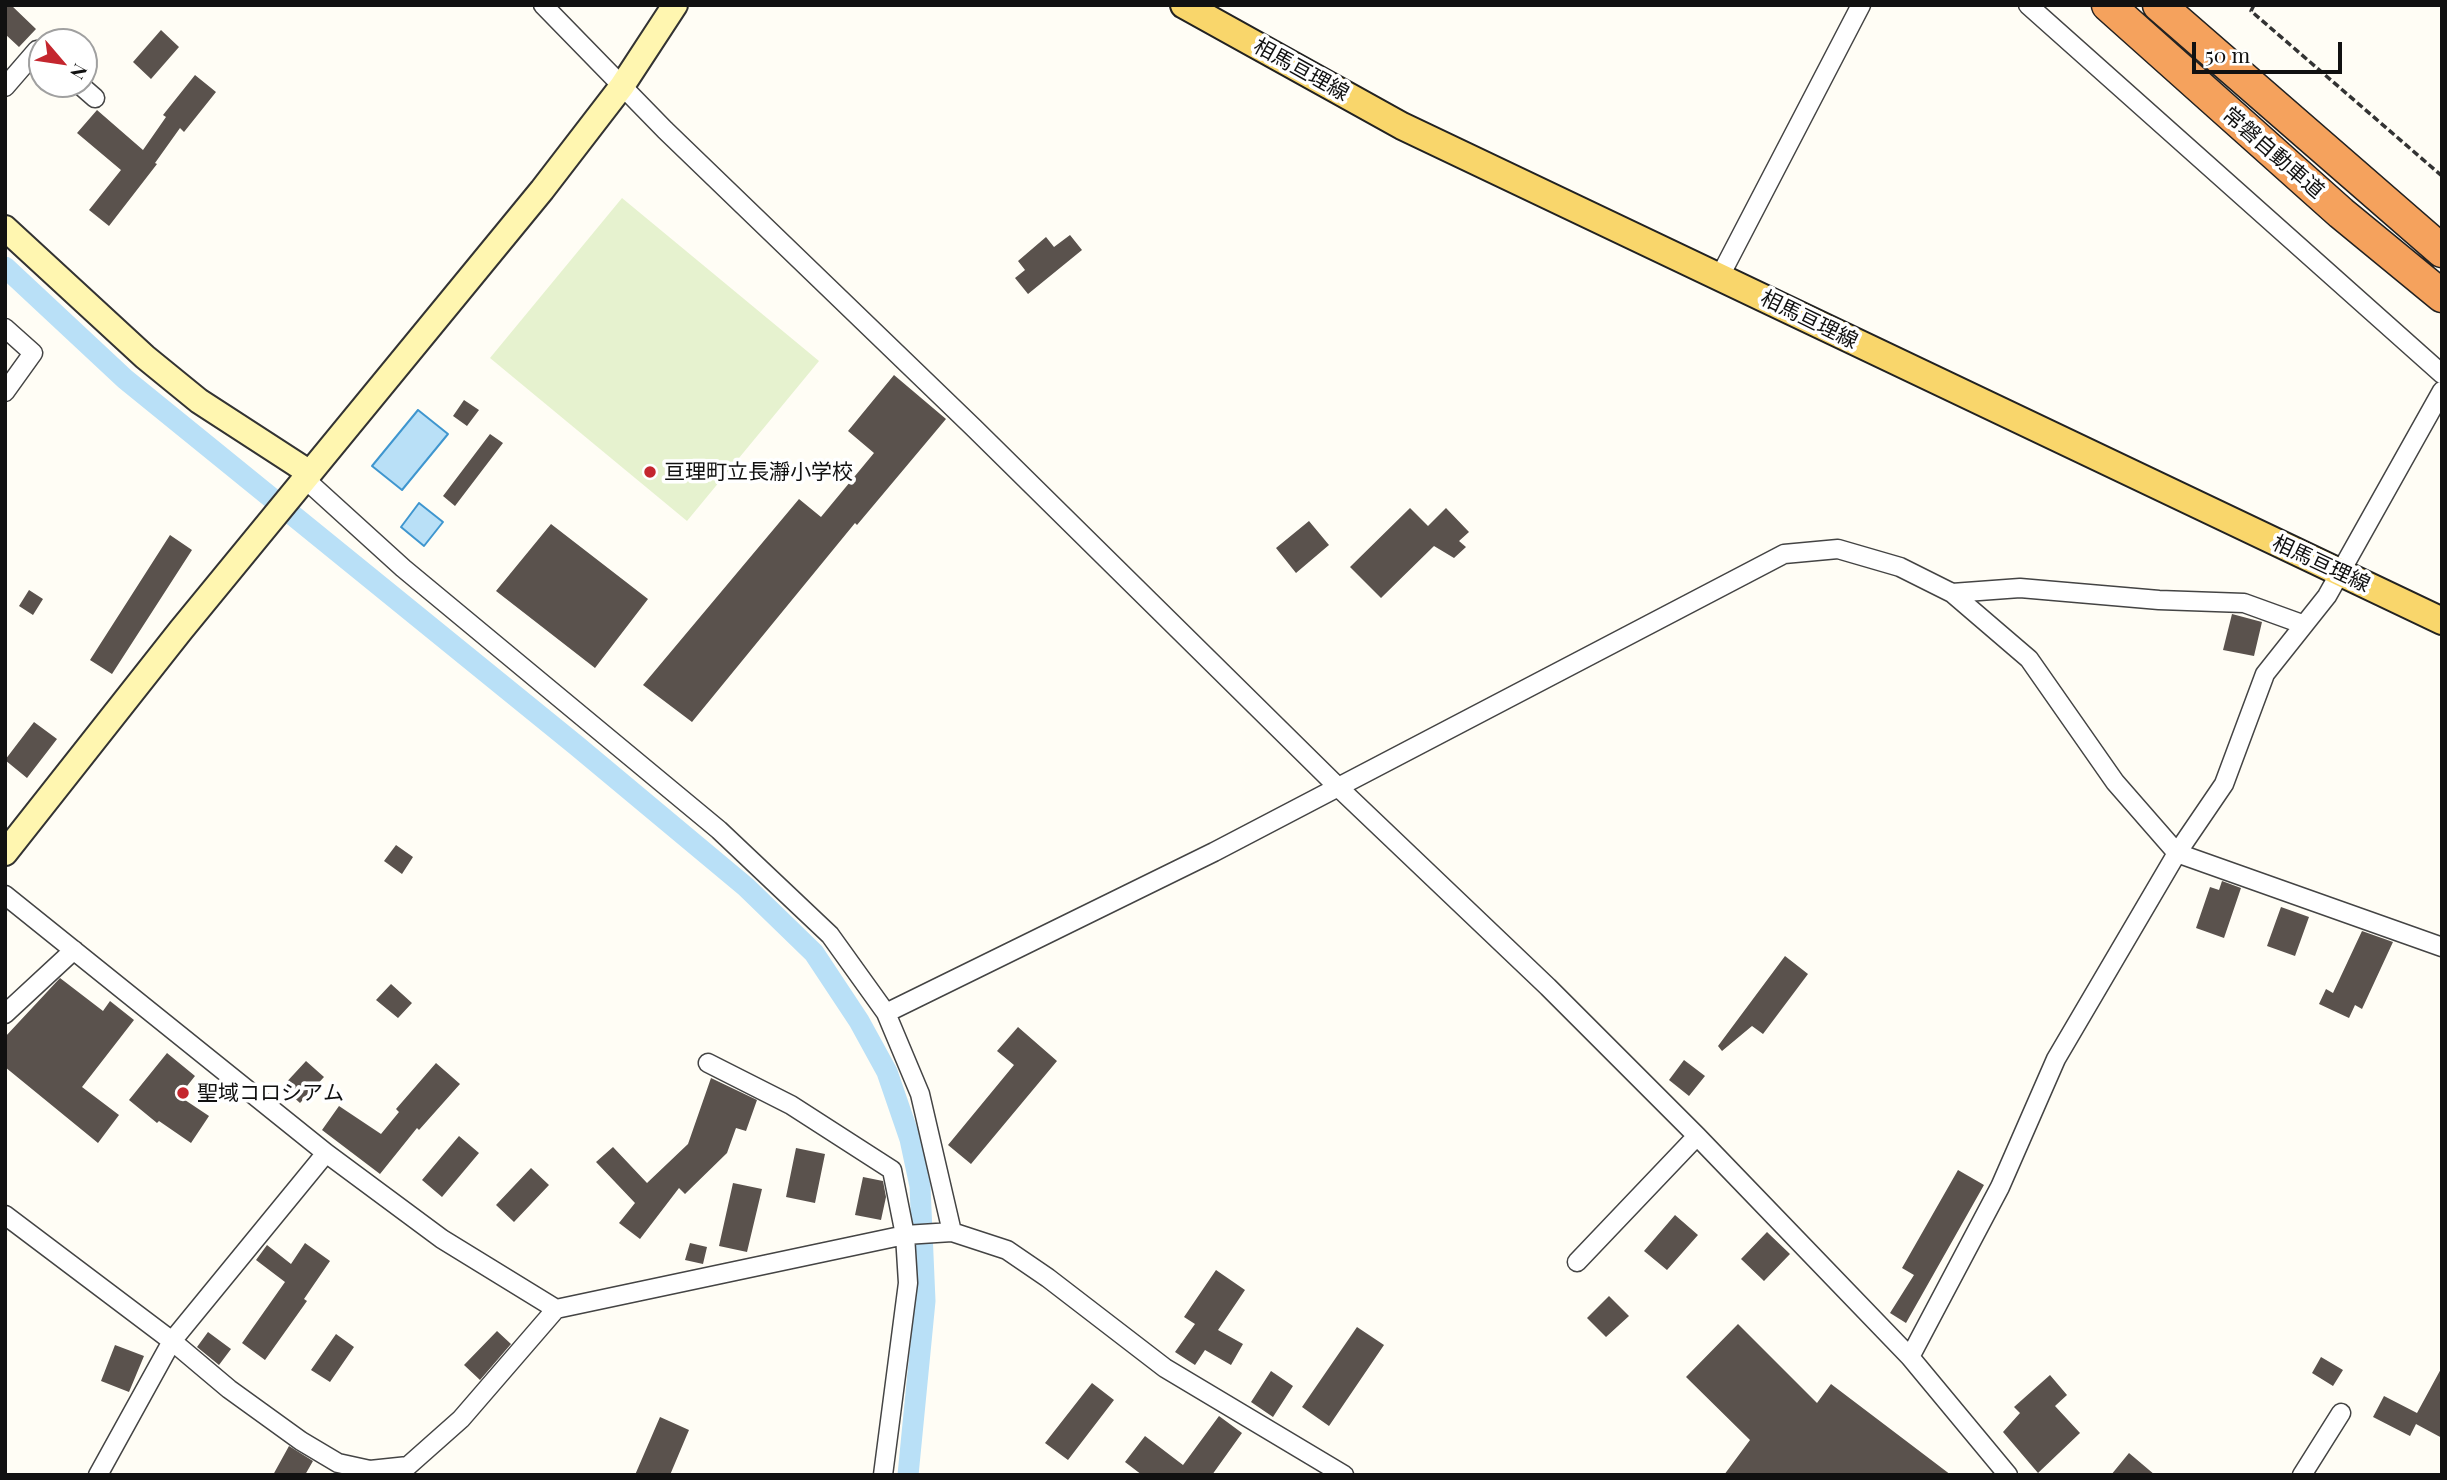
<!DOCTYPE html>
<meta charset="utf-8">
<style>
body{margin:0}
#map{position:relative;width:2447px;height:1480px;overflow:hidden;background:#fffdf5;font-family:"Playfair Display",serif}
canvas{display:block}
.frame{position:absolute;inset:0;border:7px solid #111;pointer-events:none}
.north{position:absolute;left:28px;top:28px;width:70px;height:70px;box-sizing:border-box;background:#fff;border:2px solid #a0a0a0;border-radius:50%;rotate:119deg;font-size:19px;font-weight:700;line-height:28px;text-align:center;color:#111}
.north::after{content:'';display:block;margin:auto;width:24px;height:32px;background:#c4262e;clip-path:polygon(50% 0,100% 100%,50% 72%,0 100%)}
.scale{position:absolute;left:2192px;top:42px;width:150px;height:32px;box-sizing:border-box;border:4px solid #111;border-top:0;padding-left:9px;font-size:21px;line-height:24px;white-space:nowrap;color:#111;-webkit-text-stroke:5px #fff;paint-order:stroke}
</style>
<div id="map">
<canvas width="2447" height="1480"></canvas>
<div class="frame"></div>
<div class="north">N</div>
<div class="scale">50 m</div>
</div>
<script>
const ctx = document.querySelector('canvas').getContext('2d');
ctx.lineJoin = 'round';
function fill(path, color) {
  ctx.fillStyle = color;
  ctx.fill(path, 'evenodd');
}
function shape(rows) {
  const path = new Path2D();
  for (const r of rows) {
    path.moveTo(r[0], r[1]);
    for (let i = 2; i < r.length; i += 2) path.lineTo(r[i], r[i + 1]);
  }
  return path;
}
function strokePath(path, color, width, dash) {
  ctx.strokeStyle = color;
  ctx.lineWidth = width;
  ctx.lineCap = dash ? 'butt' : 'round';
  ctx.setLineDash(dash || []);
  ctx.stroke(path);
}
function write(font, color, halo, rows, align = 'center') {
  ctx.font = font + ' "Playfair Display","Noto Sans JP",serif';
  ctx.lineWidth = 7;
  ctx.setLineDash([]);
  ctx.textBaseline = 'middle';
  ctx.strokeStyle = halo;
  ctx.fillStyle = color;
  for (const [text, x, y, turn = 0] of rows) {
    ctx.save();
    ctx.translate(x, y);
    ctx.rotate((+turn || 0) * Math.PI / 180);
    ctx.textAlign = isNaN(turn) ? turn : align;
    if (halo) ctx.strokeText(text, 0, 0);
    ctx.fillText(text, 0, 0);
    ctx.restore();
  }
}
fill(shape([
 [622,198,819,361,687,521,490,358]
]), '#e6f2cf');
const water = shape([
 [418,410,448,434,402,490,372,466,418,410],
 [419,503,443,522,424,546,401,527,419,503]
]);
fill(water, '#b9e0f7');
strokePath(water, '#3f96cf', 2);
strokePath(shape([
 [5,267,125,379,577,746,746,887,814,953,859,1021,887,1072,910,1139,920,1186,925,1301,908,1475]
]), '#b9e0f7', 21);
fill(shape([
 [5,5,11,5,36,29,19,47,5,34],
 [161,30,179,47,151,79,133,62],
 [195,75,216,92,184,132,180,128,155,163,157,164,109,226,89,210,121,170,77,133,97,110,143,150,166,117,163,115],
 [1070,235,1082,250,1028,294,1015,278,1025,270,1018,261,1046,237,1054,247],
 [894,375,946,419,857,525,855,523,692,722,643,685,799,499,821,517,874,453,848,431],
 [464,400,479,410,467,426,453,416],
 [490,434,503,443,455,506,443,496],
 [1410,508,1428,526,1446,508,1469,532,1459,541,1466,547,1454,558,1434,546,1381,598,1350,567],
 [1309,521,1329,545,1296,573,1276,548],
 [551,524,648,599,595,668,496,591],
 [170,535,192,550,112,674,90,660],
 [29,590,43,599,33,615,19,606],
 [2232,614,2262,622,2254,656,2223,650],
 [34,722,57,739,27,778,5,760],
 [396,845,413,857,402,874,384,861],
 [2222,881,2241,888,2224,938,2196,928,2210,887,2219,890],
 [2281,907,2309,917,2295,956,2267,946],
 [2362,931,2393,942,2362,1009,2355,1005,2349,1018,2319,1004,2326,989,2333,993],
 [1785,956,1808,974,1763,1034,1752,1026,1722,1051,1718,1046],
 [60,978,103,1011,110,1001,134,1020,82,1087,119,1115,98,1143,5,1067,5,1037],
 [391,984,412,1003,398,1018,376,1000],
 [1018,1027,1057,1061,971,1164,948,1145,1014,1065,997,1051],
 [167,1053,195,1076,179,1096,209,1116,191,1143,159,1121,157,1123,129,1100],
 [1684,1060,1705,1076,1689,1096,1669,1080],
 [306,1061,324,1077,300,1103,282,1087],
 [436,1063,460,1084,419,1130,417,1128,380,1174,322,1130,339,1106,381,1134,399,1112,396,1109],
 [711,1078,757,1100,746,1131,736,1128,727,1153,685,1194,679,1188,640,1239,619,1223,635,1203,596,1162,613,1147,647,1183,688,1144],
 [459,1136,479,1153,442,1197,422,1180],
 [796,1148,825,1154,815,1203,786,1197],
 [531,1168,549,1185,514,1222,496,1205],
 [1958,1170,1984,1185,1906,1323,1890,1313,1914,1275,1902,1268],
 [863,1177,883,1181,886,1197,881,1220,855,1215],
 [733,1183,762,1189,747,1252,719,1246],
 [1675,1215,1698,1235,1667,1270,1644,1251],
 [1767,1232,1790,1254,1764,1281,1741,1259],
 [305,1243,330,1261,304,1299,307,1301,265,1360,242,1343,285,1282,256,1260,267,1245,291,1264],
 [690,1243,707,1247,703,1264,685,1260],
 [1216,1270,1245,1290,1218,1330,1243,1344,1231,1365,1205,1350,1195,1365,1175,1352,1195,1324,1184,1317],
 [1609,1296,1629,1316,1606,1337,1587,1318],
 [1738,1324,1817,1403,1831,1384,1951,1475,1724,1475,1750,1440,1686,1377],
 [1357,1327,1384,1345,1329,1426,1302,1407],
 [497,1331,511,1344,480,1380,464,1365],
 [208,1332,231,1349,219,1365,197,1347],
 [336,1334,354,1347,330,1382,311,1370],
 [115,1345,144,1356,129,1392,101,1381],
 [2321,1357,2343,1370,2333,1386,2312,1373],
 [2442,1367,2442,1438,2416,1424,2410,1436,2373,1417,2384,1396,2417,1413],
 [1271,1371,1293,1386,1273,1417,1251,1402],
 [2050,1375,2067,1395,2055,1406,2080,1433,2038,1473,2003,1432,2020,1413,2014,1407],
 [1092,1383,1114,1400,1068,1460,1045,1443],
 [1219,1416,1242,1433,1212,1475,1142,1475,1125,1462,1145,1436,1183,1465],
 [660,1417,689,1430,670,1475,635,1475],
 [289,1446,313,1461,305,1475,273,1475],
 [2129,1453,2155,1475,2111,1475]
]), '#5a524d');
const street = shape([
 [543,5,665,130,974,428,1338,787,1548,987,1697,1136,1910,1357,2008,1475],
 [2028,5,2442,374],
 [79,84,95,98],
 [5,87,37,50,42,54],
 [1719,278,1861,5],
 [5,328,33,353,5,392],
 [305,479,403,568,719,830,830,935,886,1013,920,1094,952,1232],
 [1952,593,2020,588,2159,600,2244,603,2302,624],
 [5,895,326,1153,442,1239,556,1309,905,1235,952,1232,1007,1250,1048,1278,1165,1368,1344,1475],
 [886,1013,1214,852,1784,554,1838,549,1900,567,1952,593,2029,659,2115,782,2177,853,2442,947],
 [5,1014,74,950],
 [708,1063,791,1105,892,1170,905,1235,908,1283,883,1475],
 [5,1215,172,1341,229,1389,301,1441,338,1463,370,1470,408,1466,461,1419,556,1309],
 [1577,1262,1697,1136],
 [1910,1357,2000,1187,2056,1059,2177,853,2224,784,2265,674,2327,596,2442,391],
 [98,1475,172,1341,326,1153],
 [2302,1475,2341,1413]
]);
const secondary = shape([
 [5,228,145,357,199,401,310,473],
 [5,853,181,630,542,190,622,86,675,5]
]);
const primary = shape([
 [1184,5,1402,126,2442,621]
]);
const highway = shape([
 [2108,5,2341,213,2442,296],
 [2159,5,2442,251]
]);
strokePath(street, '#444', 21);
strokePath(secondary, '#333', 28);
strokePath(primary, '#222', 30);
strokePath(highway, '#222', 35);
strokePath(shape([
 [2254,5,2251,11,2442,176]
]), '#333', 3.5, [7, 3.5]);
strokePath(street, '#fff', 18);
strokePath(secondary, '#fff6b0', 24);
strokePath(primary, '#f9d66b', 26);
strokePath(highway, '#f5a25d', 32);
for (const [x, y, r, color] of [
 [650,472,7,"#c4262e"],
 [183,1093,7,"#c4262e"]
]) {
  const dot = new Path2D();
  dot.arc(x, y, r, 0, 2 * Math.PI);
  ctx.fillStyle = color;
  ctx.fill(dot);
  strokePath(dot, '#fff', 2.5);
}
write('21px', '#111', '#fff', [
 ["相馬亘理線",1301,70,29],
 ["常磐自動車道",2273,153,41],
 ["相馬亘理線",1809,320,26],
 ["相馬亘理線",2321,564,25]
]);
write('21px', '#111', '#fff', [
 ["亘理町立長瀞小学校",664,472],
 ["聖域コロシアム",197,1093]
], 'left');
</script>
